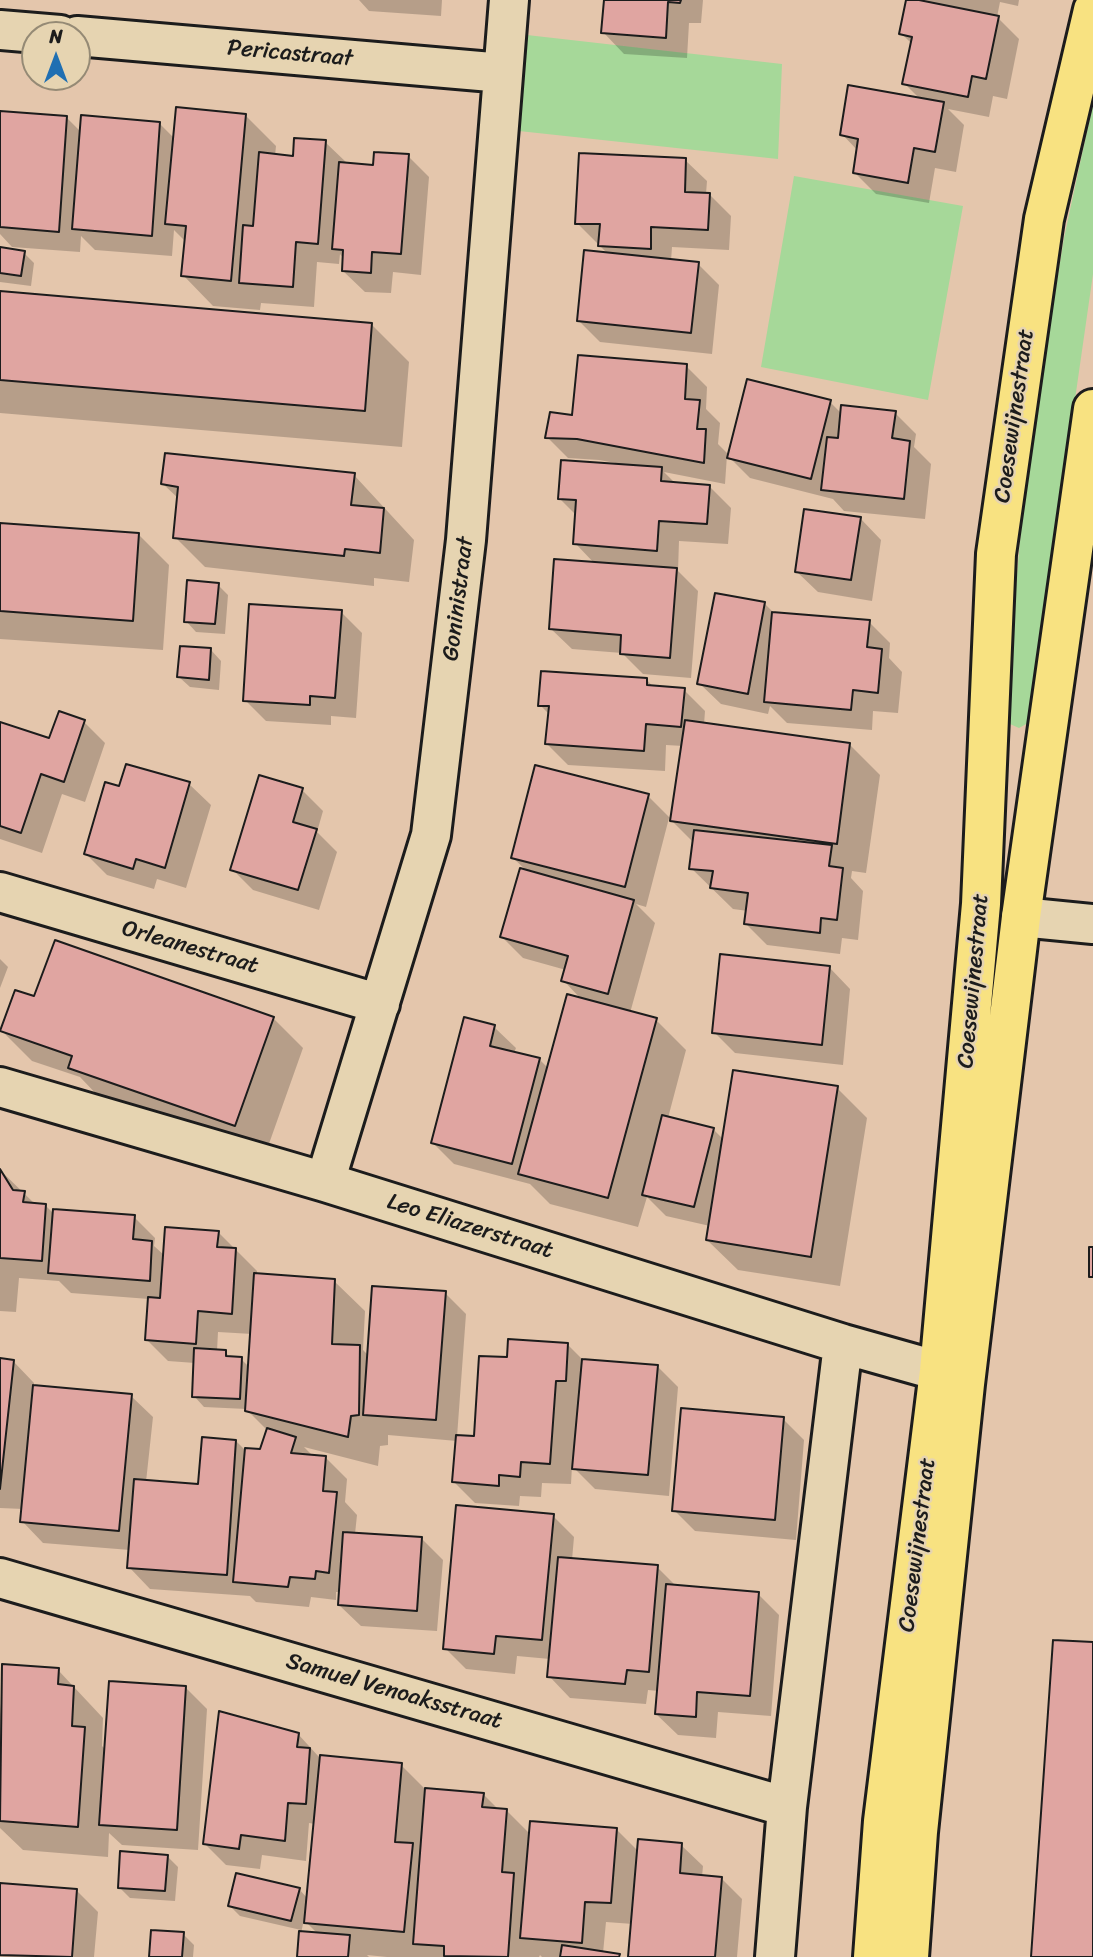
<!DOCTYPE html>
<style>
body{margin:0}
#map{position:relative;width:1093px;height:1957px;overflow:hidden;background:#e4c6ac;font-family:Sriracha,sans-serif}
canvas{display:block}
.north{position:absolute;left:21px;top:21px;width:70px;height:70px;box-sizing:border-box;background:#e6d4b1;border:2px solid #958a75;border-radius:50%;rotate:0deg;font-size:19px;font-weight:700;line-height:28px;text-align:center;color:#1c1c1c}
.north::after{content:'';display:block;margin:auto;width:24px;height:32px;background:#1f6fb2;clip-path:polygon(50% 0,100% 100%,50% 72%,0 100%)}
</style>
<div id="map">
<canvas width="1093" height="1957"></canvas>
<div class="north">N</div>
</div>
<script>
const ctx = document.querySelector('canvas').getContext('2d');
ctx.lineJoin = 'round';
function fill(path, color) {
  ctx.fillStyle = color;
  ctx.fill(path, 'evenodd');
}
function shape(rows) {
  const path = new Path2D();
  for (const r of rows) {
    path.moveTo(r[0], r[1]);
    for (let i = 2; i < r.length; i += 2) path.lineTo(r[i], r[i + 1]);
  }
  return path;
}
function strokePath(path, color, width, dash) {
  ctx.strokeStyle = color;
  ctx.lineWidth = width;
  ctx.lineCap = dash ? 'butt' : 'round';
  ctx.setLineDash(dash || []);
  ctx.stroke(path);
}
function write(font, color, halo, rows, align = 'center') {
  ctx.font = font + ' Sriracha,sans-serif';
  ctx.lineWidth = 5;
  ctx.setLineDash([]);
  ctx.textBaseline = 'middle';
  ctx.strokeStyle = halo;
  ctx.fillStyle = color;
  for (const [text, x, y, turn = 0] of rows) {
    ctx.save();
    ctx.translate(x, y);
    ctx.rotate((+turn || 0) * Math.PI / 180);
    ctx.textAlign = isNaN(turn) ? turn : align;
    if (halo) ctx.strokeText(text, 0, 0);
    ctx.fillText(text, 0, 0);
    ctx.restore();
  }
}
fill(shape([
 [527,35,782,64,778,159,519,131],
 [1093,103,1093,274,1065,469,1036,710,1028,723,1019,728,1010,724,1007,712,1010,653,1027,463,1064,238],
 [794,176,963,206,928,400,761,367]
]), '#a6d899');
fill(shape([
 [359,0,442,0,441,16,369,11],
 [605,0,703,0,701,23,689,23,687,58,624,54,603,32],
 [907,0,1019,0,1018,6,1000,2,997,17,1019,39,1007,99,993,96,989,117,948,109,964,125,956,172,935,168,929,203,876,194,855,173,858,151,842,134,921,100,904,83,912,44,901,33],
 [0,113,67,118,82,133,160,124,175,139,245,115,276,146,275,156,295,158,325,142,347,163,375,166,408,156,429,177,421,275,393,272,391,293,365,292,343,271,344,259,340,254,339,264,317,262,314,307,261,303,260,310,213,306,183,275,186,242,174,230,172,256,95,250,81,236,80,252,12,247,0,234],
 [685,160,707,181,706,194,710,195,731,216,729,250,672,247,671,261,698,264,719,285,712,354,600,342,579,321,609,255,577,223],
 [0,249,24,253,34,263,31,286,0,282],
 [0,293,372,325,409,362,402,447,0,413],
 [686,366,707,387,706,409,720,423,718,444,729,455,830,402,842,414,895,413,916,434,914,447,931,464,925,519,844,511,833,499,750,478,727,455,725,484,664,472,676,484,710,487,731,508,728,544,679,541,678,571,698,591,691,678,643,674,622,653,572,649,550,628,595,564,575,543,577,516,559,498,621,466,621,464,599,460,568,458,547,437,574,417],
 [354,475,414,540,409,582,374,578,374,586,205,567,175,537,179,499,163,484],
 [860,518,881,540,872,601,818,592,796,571],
 [0,525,139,535,169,565,163,650,0,639],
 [218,585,228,595,225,634,196,632,186,621],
 [765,604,775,614,869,622,890,643,889,658,902,672,898,713,873,711,872,730,787,723,770,706,768,714,721,704,699,683],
 [341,612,362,633,356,718,331,716,331,725,266,721,245,700],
 [211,650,221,661,219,690,190,687,179,677],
 [647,680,654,688,684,690,705,711,704,725,849,744,880,775,866,873,852,871,851,878,863,891,858,940,842,938,840,954,767,945,746,924,748,911,733,909,691,868,694,843,669,818,646,907,636,904,655,923,630,1013,656,1020,686,1050,668,1118,714,1130,724,1140,837,1088,867,1118,840,1286,738,1270,707,1240,710,1226,666,1216,647,1197,638,1227,550,1204,530,1184,454,1164,433,1143,494,1027,516,1048,514,1053,539,1059,549,1069,582,1000,563,980,566,970,523,958,502,937,528,872,513,858,648,796,672,820,683,746,666,745,665,771,568,765,547,744,550,715,540,705],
 [84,722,105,743,85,802,62,794,42,853,0,839,0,724,50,740],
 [127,766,189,784,211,805,186,888,157,879,154,889,107,875,86,854,120,789],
 [302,790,323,811,317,832,337,852,319,910,253,890,232,869],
 [0,959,8,967,0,988],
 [829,967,850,989,843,1065,735,1053,714,1032],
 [35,999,273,1018,303,1048,265,1155,100,1098,80,1077,32,1061,2,1031],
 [0,1170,36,1205,46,1206,54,1214,134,1217,155,1238,154,1246,164,1255,218,1232,257,1271,257,1275,334,1281,365,1311,363,1350,369,1356,445,1293,466,1314,457,1437,476,1438,509,1359,567,1344,584,1361,657,1366,678,1387,669,1496,595,1489,572,1466,571,1484,542,1483,541,1497,520,1496,519,1506,475,1503,454,1482,457,1441,388,1435,388,1445,380,1446,378,1466,304,1447,313,1456,325,1457,347,1479,345,1502,357,1515,355,1534,422,1539,443,1560,437,1631,361,1626,339,1605,340,1592,336,1592,336,1600,311,1597,309,1607,256,1602,250,1596,150,1589,129,1567,130,1550,43,1543,22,1521,23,1509,0,1508,0,1360,13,1361,34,1383,34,1387,131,1396,153,1417,146,1482,199,1486,236,1441,247,1452,261,1451,268,1431,246,1409,204,1407,194,1396,195,1363,168,1361,147,1340,149,1299,71,1293,59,1281,19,1278,16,1312,0,1311],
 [218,1332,252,1334,249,1367,241,1359,232,1359,225,1352,217,1351],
 [783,1419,804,1440,796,1540,695,1531,674,1510],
 [553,1516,574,1537,572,1560,657,1567,677,1587,758,1594,779,1615,771,1716,718,1712,716,1738,678,1735,656,1714,658,1691,648,1690,646,1704,570,1698,549,1676,550,1659,517,1656,515,1674,466,1669,445,1648],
 [4,1666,58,1670,103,1718,102,1746,106,1750,186,1688,207,1709,198,1850,122,1845,109,1833,108,1857,23,1850,0,1828,0,1716],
 [298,1734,319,1757,401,1765,426,1790,483,1794,499,1810,506,1810,531,1835,617,1830,639,1852,681,1845,703,1866,702,1877,721,1878,742,1899,737,1957,630,1957,633,1924,606,1922,603,1953,620,1957,542,1957,540,1955,539,1957,387,1957,367,1955,369,1957,299,1957,301,1930,240,1916,230,1906,299,1889,308,1899,315,1824,309,1823,306,1861,262,1855,260,1869,226,1865,205,1844],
 [304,1920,319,1935,301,1933],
 [167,1856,178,1867,175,1901,130,1898,119,1887],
 [0,1885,76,1890,98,1912,94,1957,0,1957],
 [183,1934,194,1945,193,1957,151,1957]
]), '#0003');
const building = shape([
 [604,0,681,0,680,3,668,2,666,38,601,33,604,0],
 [906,0,919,0,999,16,986,79,972,76,968,97,902,84,912,37,899,34,906,0],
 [848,85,944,102,935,152,914,148,908,183,853,173,858,139,840,135,848,85],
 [176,107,246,114,231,281,181,276,186,226,165,224,176,107],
 [0,111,67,116,59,232,0,227,0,111],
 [81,115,160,122,152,236,72,229,81,115],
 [294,138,326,140,318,244,296,242,293,287,239,283,243,225,253,226,259,152,293,156,294,138],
 [374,152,409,154,401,254,372,252,371,273,342,271,343,250,332,249,339,162,373,165,374,152],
 [579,153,686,158,685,192,710,193,708,230,651,227,651,249,598,246,600,224,575,224,579,153],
 [0,247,25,251,21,276,0,273,0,247],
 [584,250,699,262,691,333,577,321,584,250],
 [0,291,372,323,365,411,0,380,0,291],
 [578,355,687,364,685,399,700,400,697,429,706,429,704,463,577,439,545,438,550,412,572,415,578,355],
 [747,379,831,400,811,479,727,458,747,379],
 [841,405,896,411,892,438,910,441,904,499,821,490,827,437,838,438,841,405],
 [165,453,355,473,351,505,384,508,380,553,345,549,344,556,173,538,178,487,161,484,165,453],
 [561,460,662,467,661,481,710,485,707,524,659,521,657,551,573,544,576,500,558,499,561,460],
 [804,509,861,517,851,580,795,572,804,509],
 [0,523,139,533,133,621,0,611,0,523],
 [554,559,677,568,670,658,620,654,621,635,549,629,554,559],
 [187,580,219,583,215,624,184,622,187,580],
 [715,593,765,602,748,694,697,684,715,593],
 [249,604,342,610,335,698,310,696,310,705,243,701,249,604],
 [772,612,870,620,867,647,882,649,878,693,853,690,851,710,764,702,772,612],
 [180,646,211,648,209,680,177,677,180,646],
 [541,671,647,678,647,685,685,688,681,727,646,724,644,751,545,744,549,706,538,706,541,671],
 [59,711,85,720,64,782,41,774,21,833,0,826,0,722,49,738,59,711],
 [685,720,850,743,837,844,670,821,685,720],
 [126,764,190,782,165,868,136,859,133,869,84,854,105,782,119,786,126,764],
 [535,765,649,794,625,887,511,858,535,765],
 [259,775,303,788,293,822,317,829,298,890,230,870,259,775],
 [694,830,832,845,829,866,843,868,837,920,821,918,820,933,744,924,748,893,710,888,713,871,689,869,694,830],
 [520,868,634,900,608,994,561,981,568,956,500,937,520,868],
 [55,940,274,1017,235,1126,68,1068,72,1056,0,1031,15,990,34,996,55,940],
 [720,954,830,966,822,1045,712,1033,720,954],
 [567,994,657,1018,608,1198,518,1174,567,994],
 [464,1017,495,1025,490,1046,540,1058,512,1164,431,1143,464,1017],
 [733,1070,838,1086,811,1257,706,1240,733,1070],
 [662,1115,714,1128,694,1207,642,1195,662,1115],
 [0,1169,13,1190,25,1191,23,1202,46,1204,42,1261,0,1258,0,1169],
 [53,1209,135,1215,133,1239,152,1241,150,1281,48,1273,53,1209],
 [165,1227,219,1231,217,1247,236,1248,232,1314,198,1311,196,1344,145,1340,148,1297,160,1298,165,1227],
 [1089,1247,1093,1247,1093,1277,1089,1277,1089,1247],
 [254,1273,335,1279,332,1344,360,1345,359,1415,351,1416,348,1437,245,1411,254,1273],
 [372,1286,446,1291,436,1420,363,1415,372,1286],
 [508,1339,568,1343,566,1381,556,1381,550,1464,521,1462,520,1477,499,1475,499,1486,452,1482,456,1435,474,1436,479,1356,507,1357,508,1339],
 [194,1348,226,1350,226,1356,242,1357,240,1399,192,1397,194,1348],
 [0,1358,14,1360,0,1489,0,1358],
 [582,1359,658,1365,648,1475,572,1469,582,1359],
 [33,1385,132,1394,119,1531,20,1522,33,1385],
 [681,1408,784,1417,775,1520,672,1511,681,1408],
 [267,1428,296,1437,291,1453,326,1456,323,1491,337,1492,329,1573,316,1571,315,1579,290,1577,288,1587,233,1582,245,1448,260,1449,267,1428],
 [202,1437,236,1440,227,1575,127,1568,134,1479,198,1484,202,1437],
 [456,1505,554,1514,542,1640,496,1636,494,1654,443,1649,456,1505],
 [343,1532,422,1537,417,1611,338,1605,343,1532],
 [558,1557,658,1565,649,1672,627,1670,625,1684,547,1677,558,1557],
 [666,1584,759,1592,750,1696,697,1692,696,1717,655,1714,666,1584],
 [1053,1640,1093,1642,1093,1957,1031,1957,1053,1640],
 [2,1664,59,1668,58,1684,74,1686,72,1726,85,1727,78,1827,0,1821,2,1664],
 [109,1681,186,1686,177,1830,99,1825,109,1681],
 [219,1711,299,1733,297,1747,310,1748,306,1804,288,1803,285,1841,241,1835,239,1849,203,1844,219,1711],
 [320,1755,402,1763,395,1842,413,1843,404,1932,304,1923,320,1755],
 [425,1788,484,1793,482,1807,507,1809,502,1872,514,1873,508,1957,444,1956,444,1946,413,1944,425,1788],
 [530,1821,617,1828,611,1903,585,1902,582,1943,520,1938,530,1821],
 [638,1839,682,1843,680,1873,722,1877,715,1957,628,1957,638,1839],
 [120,1851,168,1855,165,1891,118,1888,120,1851],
 [236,1873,300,1888,291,1921,228,1906,236,1873],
 [0,1883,77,1889,72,1957,0,1955,0,1883],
 [151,1930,184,1932,182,1957,149,1957,151,1930],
 [299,1931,350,1935,348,1957,297,1957,299,1931],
 [562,1945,620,1954,619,1957,560,1957,562,1945]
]);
fill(building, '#e0a5a1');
strokePath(building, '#1c1c1c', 2);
const minor = shape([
 [0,30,60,35],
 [77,36,503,73],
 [0,892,380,1004],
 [1021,917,1093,924],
 [0,1087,325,1182,843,1344,939,1371],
 [325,1182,431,835,466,540,509,0],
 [0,1578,787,1807],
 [775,1957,787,1807,843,1344]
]);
const major = shape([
 [873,1957,883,1821,939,1371,981,904,996,554,1044,219,1093,10],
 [909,1957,918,1832,965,1384,1021,917,1093,409]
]);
strokePath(minor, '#1c1c1c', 44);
strokePath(major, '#1c1c1c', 44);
strokePath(minor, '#e6d4b1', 38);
strokePath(major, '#f8e281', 38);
write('23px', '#1c1c1c', '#e6d4b1', [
 ["Pericastraat",290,54,5],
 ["Coesewijnestraat",1015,416,-82],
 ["Goninistraat",459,599,-83],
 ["Orleanestraat",190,948,16],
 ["Coesewijnestraat",974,981,-85],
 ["Leo Eliazerstraat",470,1227,17],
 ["Coesewijnestraat",918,1545,-83],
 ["Samuel Venoaksstraat",394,1692,16]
]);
</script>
